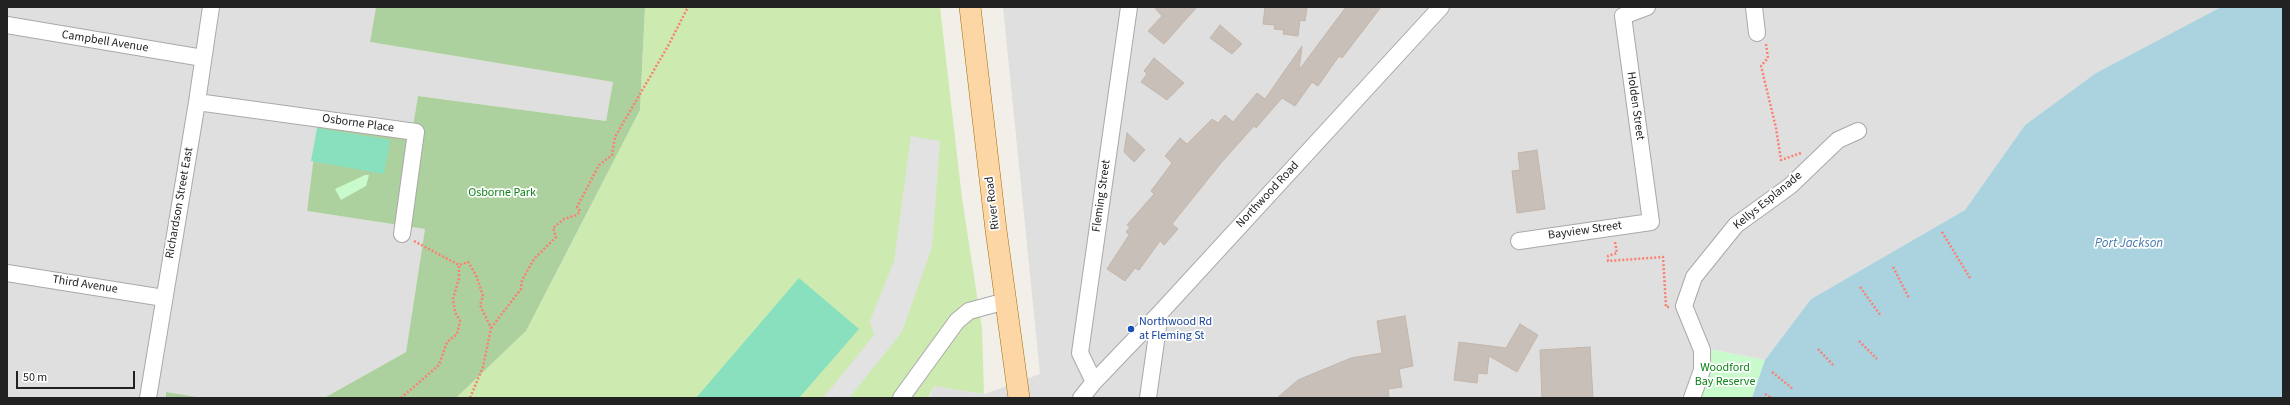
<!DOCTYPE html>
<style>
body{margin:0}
#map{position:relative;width:2290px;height:405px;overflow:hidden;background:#f2efe9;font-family:"Source Sans 3",sans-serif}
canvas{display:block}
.frame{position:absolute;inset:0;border:8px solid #222;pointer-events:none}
.scale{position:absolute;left:16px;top:371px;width:119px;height:18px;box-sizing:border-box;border:2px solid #222;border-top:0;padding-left:5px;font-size:12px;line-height:14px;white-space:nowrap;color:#222;-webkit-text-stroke:3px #fff;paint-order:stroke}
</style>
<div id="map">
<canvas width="2290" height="405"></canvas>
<div class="frame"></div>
<div class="scale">50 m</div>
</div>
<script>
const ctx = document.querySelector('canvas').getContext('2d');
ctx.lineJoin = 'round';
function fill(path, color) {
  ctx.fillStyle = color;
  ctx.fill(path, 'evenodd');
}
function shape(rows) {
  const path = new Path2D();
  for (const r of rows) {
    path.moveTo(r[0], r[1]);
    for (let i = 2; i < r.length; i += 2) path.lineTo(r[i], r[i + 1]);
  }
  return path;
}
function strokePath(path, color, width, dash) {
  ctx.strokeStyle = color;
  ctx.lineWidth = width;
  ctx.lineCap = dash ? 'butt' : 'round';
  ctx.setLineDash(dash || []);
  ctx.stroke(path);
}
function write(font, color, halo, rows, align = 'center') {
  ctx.font = font + ' "Source Sans 3",sans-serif';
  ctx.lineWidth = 3.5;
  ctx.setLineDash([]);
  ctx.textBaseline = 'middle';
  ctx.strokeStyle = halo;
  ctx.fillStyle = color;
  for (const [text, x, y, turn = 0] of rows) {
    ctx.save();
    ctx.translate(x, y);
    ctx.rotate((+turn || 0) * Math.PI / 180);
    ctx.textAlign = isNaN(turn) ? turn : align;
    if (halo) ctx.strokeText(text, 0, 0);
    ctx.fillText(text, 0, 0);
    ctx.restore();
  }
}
fill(shape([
 [7,7,376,7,370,42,613,82,606,121,418,96,413,126,319,125,307,211,425,229,406,352,324,398,204,398,167,392,166,398,7,398],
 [1003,7,2221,7,2096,73,2025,125,1965,210,1811,299,1765,360,1709,349,1696,398,929,398,934,386,984,394,1040,374]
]), '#e0dfdf');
fill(shape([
 [645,7,940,7,962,198,982,328,984,394,934,386,928,398,456,398,526,331,640,110]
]), '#cdebb0');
fill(shape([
 [376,7,645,7,640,110,526,331,456,398,324,398,406,352,425,229,307,211,318,125,413,126,418,96,606,121,613,82,370,42],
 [166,392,204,398,166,398]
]), '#add19e');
fill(shape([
 [365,175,369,175,366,186,341,200,335,189],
 [1708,349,1765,360,1752,398,1696,398]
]), '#c8facc');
fill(shape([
 [317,128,390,140,384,174,311,161],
 [799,278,859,329,799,398,696,398]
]), '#88e0be');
fill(shape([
 [911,136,940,141,932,247,902,332,849,398,823,398,874,335,870,321,894,261]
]), '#e2e2e2');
fill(shape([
 [2221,7,2283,7,2283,398,1752,398,1765,360,1811,299,1965,210,2025,125,2096,73]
]), '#aad3df');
const building = shape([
 [1154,7,1197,7,1164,44,1148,31,1162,16,1154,7],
 [1265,7,1307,7,1305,21,1300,20,1298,36,1283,34,1284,30,1274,29,1275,25,1263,24,1265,7],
 [1346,7,1381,7,1342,58,1339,56,1318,86,1312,82,1295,106,1282,98,1256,128,1254,126,1221,163,1172,224,1178,229,1164,245,1160,241,1139,270,1135,268,1125,281,1107,269,1129,235,1126,232,1130,227,1127,225,1154,194,1151,191,1172,163,1165,156,1180,138,1187,144,1212,119,1218,123,1225,115,1233,122,1257,93,1265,99,1302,46,1299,70,1346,7],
 [1220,25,1242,44,1232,54,1210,38,1220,25],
 [1154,58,1184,83,1167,100,1141,82,1147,74,1144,71,1154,58],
 [1127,133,1145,150,1134,162,1124,152,1127,133],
 [1537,150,1545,209,1517,213,1512,171,1520,170,1518,153,1537,150],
 [1405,316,1413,366,1399,369,1402,387,1388,389,1389,398,1277,398,1298,380,1351,358,1382,353,1377,321,1405,316],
 [1520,324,1538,335,1517,372,1489,356,1487,374,1478,373,1477,383,1454,380,1459,342,1506,348,1520,324],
 [1590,347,1593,398,1542,398,1540,350,1590,347]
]);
fill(building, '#c7bfb8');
strokePath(building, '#c4b6ab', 1);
const minor = shape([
 [1754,7,1757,33],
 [7,25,203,58],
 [197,102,416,132,402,234],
 [1519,241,1651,222,1623,16,1647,7],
 [7,273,164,298],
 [1094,382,1080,353,1129,7],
 [148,398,197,102,211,7],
 [901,398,957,321,969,311,1006,301],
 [1081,398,1094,382,1160,313,1441,7],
 [1148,398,1160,313],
 [1692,398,1702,370,1702,350,1684,306,1694,277,1736,225,1790,186,1838,140,1858,131]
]);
const major = shape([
 [970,7,996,230,1019,398]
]);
strokePath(minor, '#a9a9a9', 18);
strokePath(major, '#a06b00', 22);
strokePath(shape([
 [1766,44,1768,58,1761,66,1776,128,1781,160,1801,153],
 [1942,232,1970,278],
 [414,241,459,265,468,262,476,275,483,296,480,305,491,328,483,367,470,398],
 [1615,242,1617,253,1608,256,1608,261,1663,257,1666,307,1669,307],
 [1893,267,1909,298],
 [1860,287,1881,316],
 [491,328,521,289,522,280,534,259,556,237,553,228,564,219,577,215,580,211,577,207,599,165,612,155,615,137,668,46,688,7],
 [1859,341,1877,359],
 [1818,349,1834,366],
 [1772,372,1793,389],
 [1765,394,1772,398],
 [401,398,439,365,447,342,457,334,460,321,455,312,453,299,459,278,459,265]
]), '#fa8072', 2.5, [2, 2]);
strokePath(minor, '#fff', 16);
strokePath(major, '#fcd6a4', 21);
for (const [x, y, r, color] of [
 [1131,329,4,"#1a4fb4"]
]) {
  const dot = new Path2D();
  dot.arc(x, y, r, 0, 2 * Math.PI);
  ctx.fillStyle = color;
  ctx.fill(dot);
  strokePath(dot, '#fff', 1.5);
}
write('12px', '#222', '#fff', [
 ["Campbell Avenue",105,42,9],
 ["Holden Street",1635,106,82],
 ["Osborne Place",358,124,8],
 ["Northwood Road",1268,195,-47],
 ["Fleming Street",1102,196,-82],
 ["Kellys Esplanade",1768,201,-39],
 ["Richardson Street East",180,203,-80],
 ["River Road",993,203,-97],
 ["Bayview Street",1585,231,-8],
 ["Third Avenue",85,285,9]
]);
write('12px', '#0c8416', '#fff', [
 ["Osborne Park",502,193],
 ["Woodford",1725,368],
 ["Bay Reserve",1725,382]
]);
write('12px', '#164399', '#fff', [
 ["Northwood Rd",1139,322],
 ["at Fleming St",1139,336]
], 'left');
write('italic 13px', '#4a7aab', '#fff', [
 ["Port Jackson",2129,244]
]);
</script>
